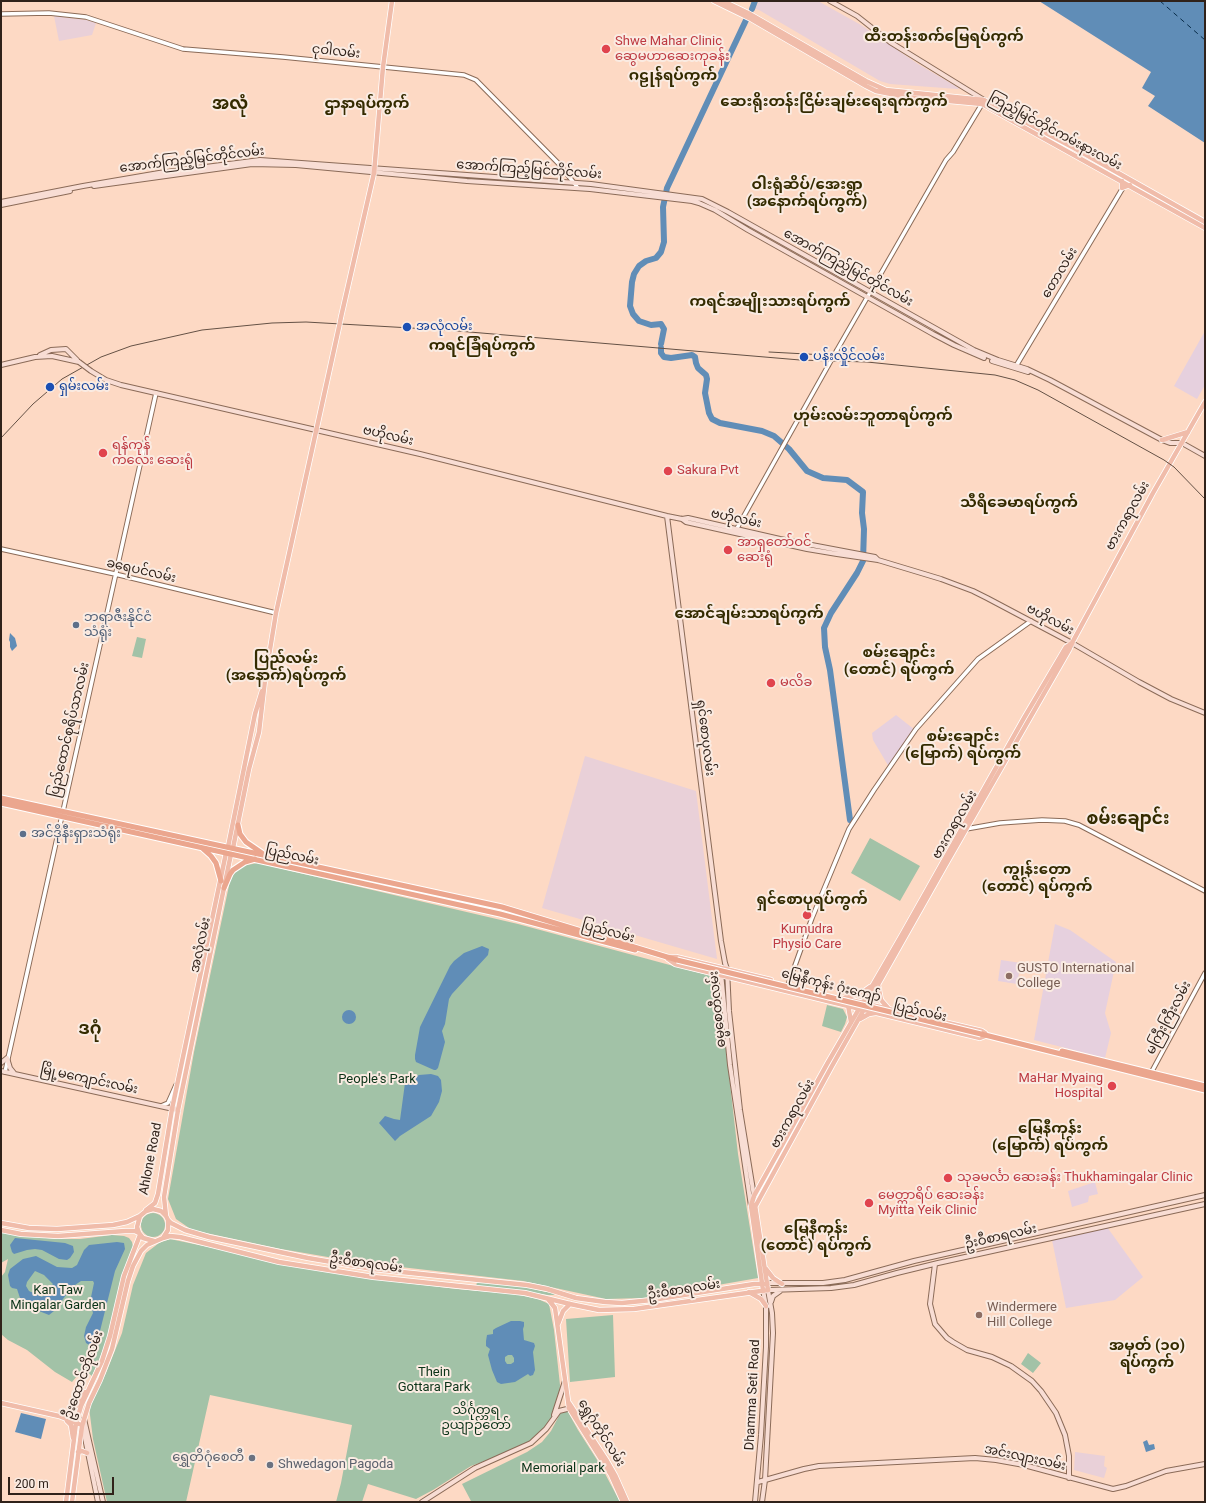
<!DOCTYPE html>
<meta charset="utf-8">
<style>
body{margin:0}
#map{position:relative;width:1206px;height:1503px;overflow:hidden;background:#fdd9c4;font-family:Roboto,sans-serif}
canvas{display:block}
.frame{position:absolute;inset:0;border:2px solid #30221a;pointer-events:none}
.scale{position:absolute;left:8px;top:1477px;width:106px;height:18px;box-sizing:border-box;border:2px solid #30221a;border-top:0;padding-left:5px;font-size:12px;line-height:14px;white-space:nowrap;color:#30221a;-webkit-text-stroke:3px #faebe2;paint-order:stroke}
</style>
<div id="map">
<canvas width="1206" height="1503"></canvas>
<div class="frame"></div>
<div class="scale">200 m</div>
</div>
<script>
const ctx = document.querySelector('canvas').getContext('2d');
ctx.lineJoin = 'round';
function fill(path, color) {
  ctx.fillStyle = color;
  ctx.fill(path, 'evenodd');
}
function shape(rows) {
  const path = new Path2D();
  for (const r of rows) {
    if (r.length === 3) {
      path.moveTo(r[0] + r[2], r[1]);
      path.arc(r[0], r[1], r[2], 0, 2 * Math.PI);
      continue;
    }
    path.moveTo(r[0], r[1]);
    for (let i = 2; i < r.length; i += 2) path.lineTo(r[i], r[i + 1]);
  }
  return path;
}
function strokePath(path, color, width, dash) {
  ctx.strokeStyle = color;
  ctx.lineWidth = width;
  ctx.lineCap = dash ? 'butt' : 'round';
  ctx.setLineDash(dash || []);
  ctx.stroke(path);
}
function write(font, color, halo, rows, align = 'center') {
  ctx.font = font + ' Roboto,"Noto Sans Myanmar",sans-serif';
  ctx.lineWidth = 4;
  ctx.setLineDash([]);
  ctx.textBaseline = 'middle';
  ctx.strokeStyle = halo;
  ctx.fillStyle = color;
  for (const [text, x, y, turn = 0] of rows) {
    ctx.save();
    ctx.translate(x, y);
    ctx.rotate((+turn || 0) * Math.PI / 180);
    ctx.textAlign = isNaN(turn) ? turn : align;
    if (halo) ctx.strokeText(text, 0, 0);
    ctx.fillText(text, 0, 0);
    ctx.restore();
  }
}
fill(shape([
 [759,1,818,1,861,25,918,64,959,88,958,89,890,84,880,81,759,10,755,9],
 [54,16,87,20,96,23,92,35,59,41],
 [585,756,696,791,717,959,542,908],
 [1075,1452,1105,1456,1104,1466,1107,1468,1104,1478,1074,1470]
]), '#e9d0d8');
fill(shape([
 [1205,331,1205,385,1197,399,1174,386],
 [896,715,915,730,889,767,873,740,872,733],
 [1055,924,1070,930,1116,962,1105,1013,1111,1033,1105,1058,1034,1040],
 [1001,960,1021,963,1017,984,998,981],
 [1095,1182,1098,1194,1089,1196,1088,1202,1072,1207,1068,1191],
 [1107,1227,1143,1277,1115,1300,1066,1308,1052,1240]
]), '#e6d0de');
fill(shape([
 [137,637,146,639,142,658,132,656],
 [870,838,920,866,900,901,851,873],
 [257,863,518,924,718,978,738,1154,758,1278,643,1298,606,1299,523,1281,357,1262,281,1249,192,1230,176,1219,168,1199,194,1052,231,876,243,866],
 [827,1005,843,1009,847,1017,845,1024,841,1032,822,1026],
 [153,1225,12],
 [1,1232,26,1236,56,1239,80,1239,112,1235,124,1236,129,1238,132,1242,133,1247,108,1338,92,1376,83,1369,72,1382,55,1372,27,1350,8,1340,1,1334,1,1277,5,1272,8,1259,1,1263],
 [170,1239,328,1272,398,1282,457,1289,514,1294,538,1299,549,1304,554,1330,560,1385,559,1407,551,1419,534,1439,520,1448,471,1466,433,1490,416,1499,368,1484,362,1502,336,1502,341,1483,352,1425,210,1395,186,1502,107,1502,93,1439,89,1407,106,1373,122,1333,133,1285,146,1253,159,1243],
 [479,1282,521,1286,555,1294,553,1295,548,1295,506,1289,478,1286,476,1284],
 [613,1315,615,1377,570,1382,566,1319],
 [1028,1353,1041,1363,1033,1373,1021,1364],
 [561,1412,568,1412,578,1430,601,1466,620,1502,469,1502,471,1501,462,1484,527,1452,542,1442,551,1431]
]), '#a2c2a7');
fill(shape([
 [1039,1,1205,1,1205,143,1148,106,1155,96,1142,88,1151,72],
 [10,633,15,638,17,646,12,651,10,647,10,642,9,640],
 [482,946,489,949,488,955,452,994,449,999,445,1024,442,1031,445,1042,438,1068,436,1070,434,1070,416,1062,415,1059,415,1055,420,1027,450,966,454,961,464,953],
 [349,1017,7],
 [431,1074,438,1076,441,1080,442,1091,439,1102,431,1116,400,1136,395,1141,379,1123,385,1116,394,1119,400,1120,405,1083,419,1075],
 [15,1238,65,1243,73,1246,74,1252,70,1258,67,1260,59,1259,42,1250,35,1249,27,1250,14,1254,12,1252,10,1245],
 [117,1242,124,1243,125,1249,115,1271,99,1335,97,1340,91,1346,86,1343,84,1336,86,1327,93,1313,90,1302,94,1283,93,1281,81,1281,72,1287,54,1311,49,1315,34,1309,28,1302,20,1298,17,1289,12,1288,10,1286,8,1275,10,1269,23,1259,36,1256,57,1267,72,1268,77,1265,84,1250,89,1245],
 [35,1271,44,1275,53,1284,42,1297,29,1291,26,1286,27,1282],
 [511,1321,520,1321,524,1322,524,1326,523,1329,524,1340,534,1343,535,1346,533,1352,535,1370,533,1375,530,1376,528,1374,515,1382,501,1384,497,1382,492,1370,488,1355,490,1349,486,1346,486,1341,487,1335,493,1334,493,1330,496,1328],
 [508,1355,512,1355,514,1358,514,1362,511,1364,507,1364,505,1361,505,1357],
 [21,1413,46,1419,41,1439,15,1432],
 [1147,1440,1149,1445,1154,1444,1155,1449,1146,1452,1143,1442]
]), '#608db7');
strokePath(shape([
 [752,9,755,1],
 [661,344,664,329,661,324,651,325,639,321,633,314,630,306,632,282,634,274,639,266,646,261,656,258,661,252,664,242,663,207,667,188,747,18],
 [661,348,661,353,664,357,671,358,692,355,695,357,696,363,698,368,706,375,707,379,705,393,709,413,712,419,720,423,762,431,774,436,789,449,807,471,823,478,847,480,863,492,862,513,864,529,863,561,857,573,831,613,824,628,825,647,830,670,850,820]
]), '#608db7', 6);
strokePath(shape([
 [1160,1,1205,40]
]), '#092d4a', 1, [5, 4]);
const tertiary = shape([
 [1,14,49,13,86,17,183,49,283,57,464,75,476,80,559,164,578,188],
 [837,350,946,160,953,152,982,104],
 [1016,366,1124,186],
 [736,530,828,366],
 [1,549,115,574,276,613],
 [966,829,1000,823,1042,820,1065,821,1079,825,1205,891],
 [788,985,812,918,849,829,874,790,916,729,978,659,1031,621],
 [5,1072,156,393],
 [1151,1073,1205,973],
 [161,1106,168,1103,176,1085]
]);
const secondary = shape([
 [830,1,857,16,890,42,984,100],
 [94,186,252,164,296,165,467,181,590,189,692,201,699,203,715,210,748,230,933,334,954,345,984,358],
 [1,202,83,186,159,173,260,160,591,184,702,199,728,212,974,350,998,360,1027,369,1050,380,1162,440,1170,443,1182,443,1205,456],
 [1,205,70,191],
 [40,355,51,350,66,349,77,360],
 [992,361,1028,372],
 [1,365,35,357,52,356,79,362],
 [91,371,106,380,121,385,420,454,667,516,682,519,688,518,780,539,875,557,878,560],
 [667,516,721,941,725,963,727,969,729,1011,740,1110,754,1196],
 [682,519,686,522,807,549,837,554,878,560,941,579,973,591,987,598,1072,643,1139,682,1171,699,1205,713],
 [721,973,730,1065,751,1206],
 [7,1058,10,1068,14,1073],
 [1,1063,7,1058],
 [1,1071,178,1110],
 [935,1264,930,1304,935,1324,947,1338,953,1342,967,1350,992,1357,1011,1366,1032,1381,1041,1391,1056,1413,1065,1435,1069,1456,1069,1478],
 [767,1283,823,1283,845,1280,914,1261,1205,1195],
 [771,1302,773,1296,780,1291],
 [554,1415,565,1381],
 [84,1419,103,1502],
 [83,1428,98,1502],
 [758,1482,804,1469,819,1466,975,1458,996,1460,1024,1465,1113,1489,1126,1486,1166,1471,1205,1464],
 [422,1502,475,1468,531,1443,546,1429,559,1411,571,1408],
 [755,1502,761,1435,766,1347,766,1306,763,1290],
 [762,1502,765,1480,773,1333,772,1313,768,1290,831,1288,854,1285,897,1273,938,1263,1205,1204]
]);
const primary = shape([
 [714,1,751,19,866,86,876,91,906,97,982,104,1205,228],
 [723,1,748,13,866,81,886,90,984,100,1074,148,1205,222],
 [1122,181,1122,188,1130,185],
 [341,317,374,173,383,67,392,1],
 [1162,440,1188,432],
 [228,847,255,714,262,691],
 [233,848,249,769,259,732,265,680,276,613,339,327],
 [669,957,676,957,771,980],
 [668,959,675,964,980,1038,985,1036],
 [878,985,881,1000,888,1008],
 [844,998,863,992,870,987],
 [846,999,982,1031,985,1033],
 [848,1005,851,1022],
 [860,1019,869,1014,875,1013],
 [755,1207,832,1066,945,866,1069,650,1072,643,1153,493,1205,402],
 [146,1210,155,1203,158,1194,172,1109,226,853],
 [166,1216,164,1197,178,1110,231,854],
 [168,1220,171,1223,185,1230,209,1237,308,1258,373,1269,527,1285,547,1289,576,1298,605,1302,622,1303,652,1300,754,1284,764,1284],
 [1,1223,29,1228,57,1229,113,1225,127,1222,140,1216],
 [1,1230,21,1234,58,1236,125,1231,135,1231,139,1233],
 [163,1238,170,1236,180,1237,279,1262,373,1277,525,1293,570,1304,599,1310,634,1309,768,1290,755,1205],
 [766,1269,773,1278,782,1284],
 [763,1290,751,1206,754,1196,827,1064,903,933,1024,718,1066,647,1072,643],
 [749,1292,761,1299,766,1306],
 [548,1299,555,1308,569,1408,611,1475,623,1502],
 [558,1324,563,1311,570,1304],
 [1,1403,59,1416,79,1424],
 [569,1403,607,1461,615,1475,627,1502],
 [68,1415,76,1406,85,1392],
 [67,1421,71,1425,73,1438],
 [78,1452,82,1451,87,1453],
 [66,1502,76,1423,81,1406,102,1361,110,1336,124,1276,140,1235],
 [72,1502,82,1426,89,1403,100,1380,112,1349,128,1281,133,1266,141,1251,147,1245,163,1238,168,1230,168,1220,166,1216,161,1211,153,1209,146,1211,140,1216,137,1227,139,1233,143,1238,154,1241]
]);
const trunk = shape([
 [1,798,502,907,677,960],
 [1,803,500,914,635,950],
 [238,825,240,834,246,842,262,853],
 [202,848,211,856,216,863,221,881],
 [224,888,230,874,233,870,245,862,255,859],
 [981,1034,1205,1090],
 [1062,1051,1205,1086]
]);
strokePath(tertiary, '#8b6b58', 5.5);
strokePath(secondary, '#8b6b58', 6);
strokePath(primary, '#fff', 6);
strokePath(trunk, '#fff', 7);
strokePath(tertiary, '#fff', 3.5);
strokePath(secondary, '#f8ddd4', 4);
strokePath(primary, '#f0bcaa', 4.5);
strokePath(trunk, '#eba68e', 5);
strokePath(shape([
 [769,352,825,355],
 [1,438,33,404,62,379,101,357,131,346,202,330,272,323,306,322,446,330,800,360,867,362,995,375,1015,380,1038,390,1164,460,1174,467,1205,499]
]), '#645145', 1);
const tertiaryBridge = shape([
 [828,366,837,350]
]);
const secondaryBridge = shape([
 [79,362,91,371]
]);
const primaryBridge = shape([
 [339,327,341,317]
]);
const trunkBridge = shape([
 [677,960,981,1034]
]);
strokePath(tertiaryBridge, '#8b6b58', 5.5, []);
strokePath(secondaryBridge, '#8b6b58', 6, []);
strokePath(primaryBridge, '#fff', 6, []);
strokePath(trunkBridge, '#fff', 7, []);
strokePath(tertiaryBridge, '#fff', 3.5);
strokePath(secondaryBridge, '#f8ddd4', 4);
strokePath(primaryBridge, '#f0bcaa', 4.5);
strokePath(trunkBridge, '#eba68e', 5);
for (const [x, y, r, color] of [
 [606,49,5,"#e0444e"],
 [407,327,5,"#1a4fb4"],
 [804,357,5,"#1a4fb4"],
 [50,387,5,"#1a4fb4"],
 [103,453,5,"#e0444e"],
 [668,471,5,"#e0444e"],
 [728,550,5,"#e0444e"],
 [76,625,4,"#5c6f8a"],
 [771,683,5,"#e0444e"],
 [23,834,4,"#5c6f8a"],
 [807,915,5,"#e0444e"],
 [1009,976,4,"#8d6e63"],
 [1112,1086,5,"#e0444e"],
 [948,1178,5,"#e0444e"],
 [869,1203,5,"#e0444e"],
 [979,1315,4,"#8d6e63"],
 [252,1458,4,"#6b7280"],
 [270,1465,4,"#6b7280"]
]) {
  const dot = new Path2D();
  dot.arc(x, y, r, 0, 2 * Math.PI);
  ctx.fillStyle = color;
  ctx.fill(dot);
  strokePath(dot, '#faebe2', 1.5);
}
write('13px', '#be3a42', '#faebe2', [
 ["Shwe Mahar Clinic",615,42],
 ["ဆွေမဟာဆေးကုခန်း",615,57],
 ["ရန်ကုန်",112,446],
 ["ကလေး ဆေးရုံ",112,461],
 ["Sakura Pvt",677,471],
 ["အာရှတော်ဝင်",737,543],
 ["ဆေးရုံ",737,558],
 ["မလိခ",780,683],
 ["Kumudra",807,930,"center"],
 ["Physio Care",807,945,"center"],
 ["MaHar Myaing",1103,1079,"right"],
 ["Hospital",1103,1094,"right"],
 ["သုခမင်္လာ ဆေးခန်း Thukhamingalar Clinic",957,1178],
 ["မေတ္တာရိပ် ဆေးခန်း",878,1196],
 ["Myitta Yeik Clinic",878,1211]
], 'left');
write('13px', '#30221a', '#faebe2', [
 ["ငုဝါလမ်း",336,52,6],
 ["ကြည့်မြင်တိုင်ကမ်းနားလမ်း",1055,132,28],
 ["အောက်ကြည့်မြင်တိုင်လမ်း",192,160,-7],
 ["အောက်ကြည့်မြင်တိုင်လမ်း",529,170,4],
 ["အောက်ကြည့်မြင်တိုင်လမ်း",848,268,29],
 ["တောလမ်း",1060,273,-59],
 ["ဗဟိုလမ်း",388,436,13],
 ["ဗားကရာလမ်း",1128,516,-61],
 ["ဗဟိုလမ်း",736,519,12],
 ["ခရေပင်လမ်း",141,571,13],
 ["ဗဟိုလမ်း",1050,620,28],
 ["ပြည်ထောင်စုရိပ်သာလမ်း",70,730,-77],
 ["ရှင်စောပုလမ်း",705,738,83],
 ["ဗားကရာလမ်း",955,825,-60],
 ["ပြည်လမ်း",292,856,12],
 ["ပြည်လမ်း",608,932,15],
 ["အလုံလမ်း",201,945,-78],
 ["မြေနီကုန်း ဂုံးကျော်",831,986,14],
 ["ဓမ္မစေတီလမ်း",718,1009,-96],
 ["ပြည်လမ်း",920,1012,13],
 ["မကြီးကြီးလမ်း",1169,1018,-62],
 ["မြို့မကျောင်းလမ်း",89,1080,12],
 ["ဗားကရာလမ်း",793,1114,-61],
 ["Ahlone Road",151,1159,-79],
 ["ဦးဝီစာရလမ်း",1001,1237,-13],
 ["ဦးဝီစာရလမ်း",366,1264,8],
 ["ဦးဝီစာရလမ်း",684,1290,-9],
 ["ဦးထောင်ဘိုလမ်း",84,1375,-70],
 ["Dhamma Seti Road",753,1395,-87],
 ["ရွှေဂုံတိုင်လမ်း",601,1433,58],
 ["အင်းလျားလမ်း",1025,1458,12]
]);
write('13px', '#164399', '#faebe2', [
 ["အလုံလမ်း",416,327],
 ["ပန်းလှိုင်လမ်း",813,357],
 ["ရှမ်းလမ်း",59,387]
], 'left');
write('13px', '#4e5e75', '#faebe2', [
 ["ဘရာဇီးနိုင်ငံ",84,618],
 ["သံရုံး",84,633],
 ["အင်ဒိုနီးရှားသံရုံး",31,834]
], 'left');
write('13px', '#785e54', '#faebe2', [
 ["GUSTO International",1017,969],
 ["College",1017,984],
 ["Windermere",987,1308],
 ["Hill College",987,1323]
], 'left');
write('13px', '#0b3318', '#faebe2', [
 ["People's Park",377,1080],
 ["Kan Taw",58,1291],
 ["Mingalar Garden",58,1306],
 ["Thein",434,1373],
 ["Gottara Park",434,1388],
 ["သိင်္ဂုတ္တရ",476,1411],
 ["ဥယျာဉ်တော်",476,1426],
 ["Memorial park",563,1469]
]);
write('13px', '#5b616d', '#faebe2', [
 ["ရွှေတိဂုံစေတီ",244,1458],
 ["Shwedagon Pagoda",278,1465,"left"]
], 'right');
write('bold 15px', '#342b00', '#faebe2', [
 ["ထီးတန်းစက်မြေရပ်ကွက်",944,37],
 ["ဂဠုန်ရပ်ကွက်",673,76],
 ["ဆေးရိုးတန်းငြိမ်းချမ်းရေးရက်ကွက်",834,102],
 ["ဌာနာရပ်ကွက်",367,104],
 ["ဝါးရုံဆိပ်/အေးရွာ",807,185],
 ["(အနောက်ရပ်ကွက်)",807,202],
 ["ကရင်အမျိုးသားရပ်ကွက်",770,302],
 ["ကရင်ခြံရပ်ကွက်",482,346],
 ["ဟုမ်းလမ်းဘူတာရပ်ကွက်",873,416],
 ["သီရိခေမာရပ်ကွက်",1019,503],
 ["အောင်ချမ်းသာရပ်ကွက်",749,614],
 ["စမ်းချောင်း",899,653],
 ["(တောင်) ရပ်ကွက်",899,670],
 ["ပြည်လမ်း",286,659],
 ["(အနောက်)ရပ်ကွက်",286,676],
 ["စမ်းချောင်း",963,737],
 ["(မြောက်) ရပ်ကွက်",963,754],
 ["ကျွန်းတော",1037,870],
 ["(တောင်) ရပ်ကွက်",1037,887],
 ["ရှင်စောပုရပ်ကွက်",812,900],
 ["မြေနီကုန်း",1050,1129],
 ["(မြောက်) ရပ်ကွက်",1050,1146],
 ["မြေနီကုန်း",816,1229],
 ["(တောင်) ရပ်ကွက်",816,1246],
 ["အမှတ် (၁၀)",1147,1346],
 ["ရပ်ကွက်",1147,1363]
]);
write('bold 17px', '#342b00', '#faebe2', [
 ["အလုံ",230,105],
 ["စမ်းချောင်း",1128,820],
 ["ဒဂုံ",90,1030]
]);
</script>
